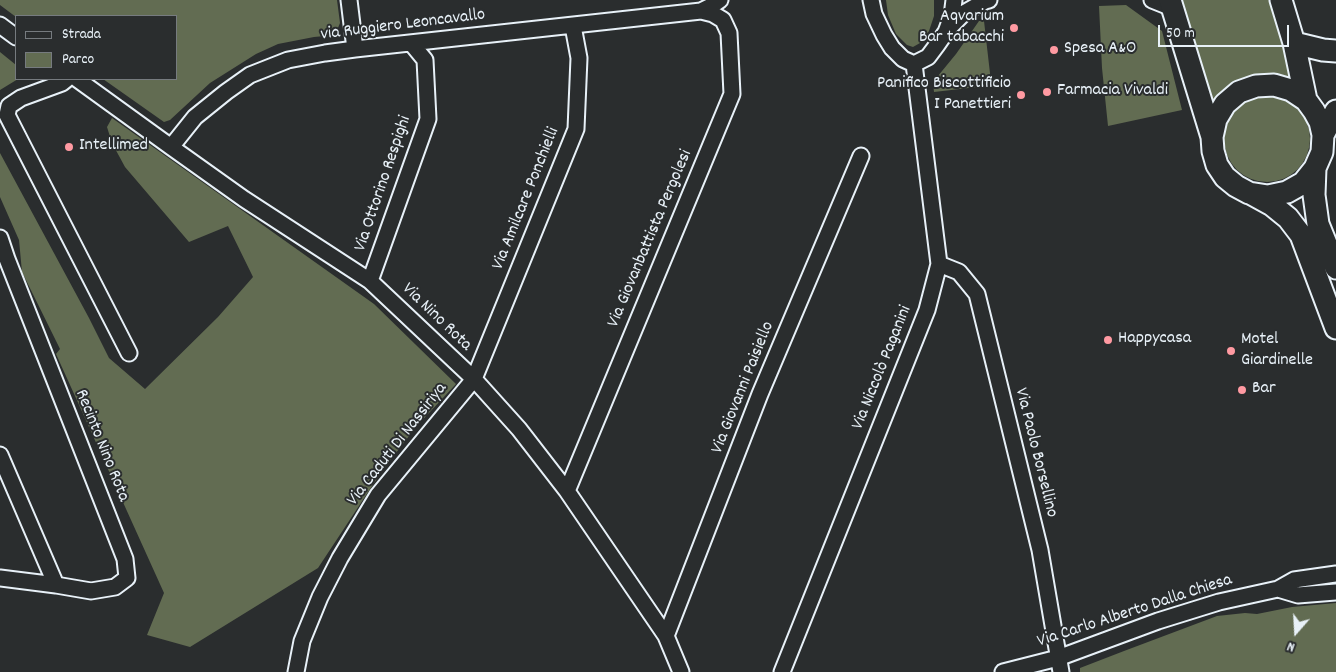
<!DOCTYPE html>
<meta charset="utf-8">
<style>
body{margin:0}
#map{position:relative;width:1336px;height:672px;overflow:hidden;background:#2a2d2e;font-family:Dekko,sans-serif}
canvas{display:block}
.legend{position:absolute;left:15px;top:15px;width:162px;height:65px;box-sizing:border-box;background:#2a2d2e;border:1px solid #767b7f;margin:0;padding:6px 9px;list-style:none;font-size:15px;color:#e8f1f8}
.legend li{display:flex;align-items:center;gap:10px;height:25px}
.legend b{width:25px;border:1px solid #767b7f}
.north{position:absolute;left:1271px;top:607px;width:50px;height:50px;-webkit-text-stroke:4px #2a2d2e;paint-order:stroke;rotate:199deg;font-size:14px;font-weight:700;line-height:20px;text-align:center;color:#e8f1f8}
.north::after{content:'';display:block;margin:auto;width:18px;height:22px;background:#e8f1f8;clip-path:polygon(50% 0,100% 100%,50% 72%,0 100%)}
.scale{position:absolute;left:1158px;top:25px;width:131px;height:22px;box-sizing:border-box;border:2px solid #e8f1f8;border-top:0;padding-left:6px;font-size:15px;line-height:18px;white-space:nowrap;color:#e8f1f8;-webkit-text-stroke:4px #2a2d2e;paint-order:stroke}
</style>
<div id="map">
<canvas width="1336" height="672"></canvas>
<ul class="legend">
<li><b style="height:6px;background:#2a2d2e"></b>Strada</li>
<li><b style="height:14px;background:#626c52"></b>Parco</li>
</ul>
<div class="north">N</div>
<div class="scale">50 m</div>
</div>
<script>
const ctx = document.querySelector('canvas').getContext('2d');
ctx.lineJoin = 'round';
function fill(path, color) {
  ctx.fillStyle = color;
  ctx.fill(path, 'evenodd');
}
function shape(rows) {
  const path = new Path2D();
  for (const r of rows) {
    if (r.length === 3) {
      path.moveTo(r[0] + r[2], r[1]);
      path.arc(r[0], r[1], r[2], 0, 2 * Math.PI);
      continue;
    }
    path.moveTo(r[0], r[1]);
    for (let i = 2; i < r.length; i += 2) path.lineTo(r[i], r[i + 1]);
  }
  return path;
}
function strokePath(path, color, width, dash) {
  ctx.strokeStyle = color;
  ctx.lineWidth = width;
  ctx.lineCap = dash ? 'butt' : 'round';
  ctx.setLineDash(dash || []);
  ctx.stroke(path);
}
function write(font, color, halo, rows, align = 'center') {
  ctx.font = font + ' Dekko,sans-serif';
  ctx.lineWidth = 4;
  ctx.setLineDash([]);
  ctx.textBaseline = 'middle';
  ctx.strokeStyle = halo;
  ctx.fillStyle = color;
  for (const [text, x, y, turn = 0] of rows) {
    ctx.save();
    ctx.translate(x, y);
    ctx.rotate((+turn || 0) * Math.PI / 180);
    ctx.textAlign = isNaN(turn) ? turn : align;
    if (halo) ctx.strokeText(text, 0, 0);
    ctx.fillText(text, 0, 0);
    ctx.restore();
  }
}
fill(shape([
 [0,0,337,0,340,23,335,35,314,37,278,44,256,54,210,83,170,120,164,122,103,79,176,79,176,16,16,17,0,5],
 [886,0,934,0,934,16,929,31,920,43,913,47,907,45,896,34,888,15],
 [1179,0,1270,0,1293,82,1211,110],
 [1126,5,1162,31,1182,110,1108,126,1102,68,1099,6],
 [979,21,984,21,991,82,986,83,986,86,934,92,933,82,956,54],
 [0,52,16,65,16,79,18,79,0,90],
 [1267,139,43],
 [112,118,374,304,456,384,416,427,382,471,318,568,190,647,147,635,164,593,56,354,60,349,22,272,19,240,0,197,0,153,89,318,109,358,145,389,218,317,253,277,228,226,189,242,125,167,112,143,107,127],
 [1336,603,1336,672,1080,672,1080,668,1124,651,1217,616,1245,613,1257,614,1292,607]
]), '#626c52');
const street = shape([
 [349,0,355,49],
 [871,0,874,14,884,35,892,48,903,59,914,64],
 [1152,0,1172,8],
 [0,25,16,37],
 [948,29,964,13,985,1,989,0],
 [914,64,928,57,937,45,946,32,952,16,954,0],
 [67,79,62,83,21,98,9,106,7,115,129,353],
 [77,79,171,147,244,199,370,281,474,379,519,429,567,491,666,636,681,672],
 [171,147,195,117,226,92,250,75,288,60,325,53,355,49,701,11,713,5,720,0],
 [0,238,7,259,125,559,127,578,115,587,91,591,56,585,0,578],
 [939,264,959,272,977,294,1040,550,1061,672],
 [370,281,428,119,425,60,411,43],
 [0,455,56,585],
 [567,491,732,94,729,33,723,20,713,14,701,11],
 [1278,589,1298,595,1336,592],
 [666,636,760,394,861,156],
 [296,672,302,641,320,597,340,558,378,495,474,379,576,129,579,58,573,26],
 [782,672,927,310,939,264,914,64],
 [1003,672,1058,658,1158,621,1219,602,1278,589,1294,580,1336,574]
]);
const secondary = shape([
 [1170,0,1212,137],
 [1281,0,1294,43,1306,100],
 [1294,43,1323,50,1336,51],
 [1323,135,1320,122,1314,111,1306,100,1291,90,1274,85,1256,86,1239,92,1225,104,1216,119,1212,137,1213,151,1217,165,1225,177,1236,186,1249,193,1268,196,1287,192,1303,183,1315,168,1322,152,1323,135,1336,111],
 [1315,168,1314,195,1318,224,1336,268],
 [1252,194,1272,205,1288,218,1301,235,1336,328]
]);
strokePath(street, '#e8f1f8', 19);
strokePath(secondary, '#e8f1f8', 25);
strokePath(street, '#2a2d2e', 15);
strokePath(secondary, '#2a2d2e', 21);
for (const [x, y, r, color] of [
 [1014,28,5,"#ff9aa2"],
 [1054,50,5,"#ff9aa2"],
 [1047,92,5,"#ff9aa2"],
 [1021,95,5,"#ff9aa2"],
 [69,147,5,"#ff9aa2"],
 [1108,340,5,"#ff9aa2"],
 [1231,351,5,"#ff9aa2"],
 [1242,390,5,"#ff9aa2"]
]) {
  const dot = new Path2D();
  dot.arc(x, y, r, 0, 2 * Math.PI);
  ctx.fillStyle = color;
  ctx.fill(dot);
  strokePath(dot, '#2a2d2e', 2);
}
write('18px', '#e8f1f8', '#2a2d2e', [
 ["Aqvarium",1004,18,"right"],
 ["Bar tabacchi",1004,39,"right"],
 ["Spesa A&O",1064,50],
 ["Panifico Biscottificio",1011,85,"right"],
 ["I Panettieri",1011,106,"right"],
 ["Farmacia Vivaldi",1057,92],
 ["Intellimed",79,147],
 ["Happycasa",1118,340],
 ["Motel",1241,341],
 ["Giardinelle",1241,362],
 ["Bar",1252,390]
], 'left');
write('18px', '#e8f1f8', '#2a2d2e', [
 ["via Ruggiero Leoncavallo",403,26,-7],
 ["Via Ottorino Respighi",384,184,-71],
 ["Via Amilcare Ponchielli",527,199,-68],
 ["Via Giovanbattista Pergolesi",651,239,-67],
 ["Via Nino Rota",436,318,44],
 ["Via Niccolò Paganini",883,368,-68],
 ["Via Giovanni Paisiello",744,388,-68],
 ["Via Caduti Di Nassiriya",398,445,-52],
 ["Recinto Nino Rota",101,446,68],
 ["Via Paolo Borsellino",1035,453,76],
 ["Via Carlo Alberto Dalla Chiesa",1135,612,-18]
]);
</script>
